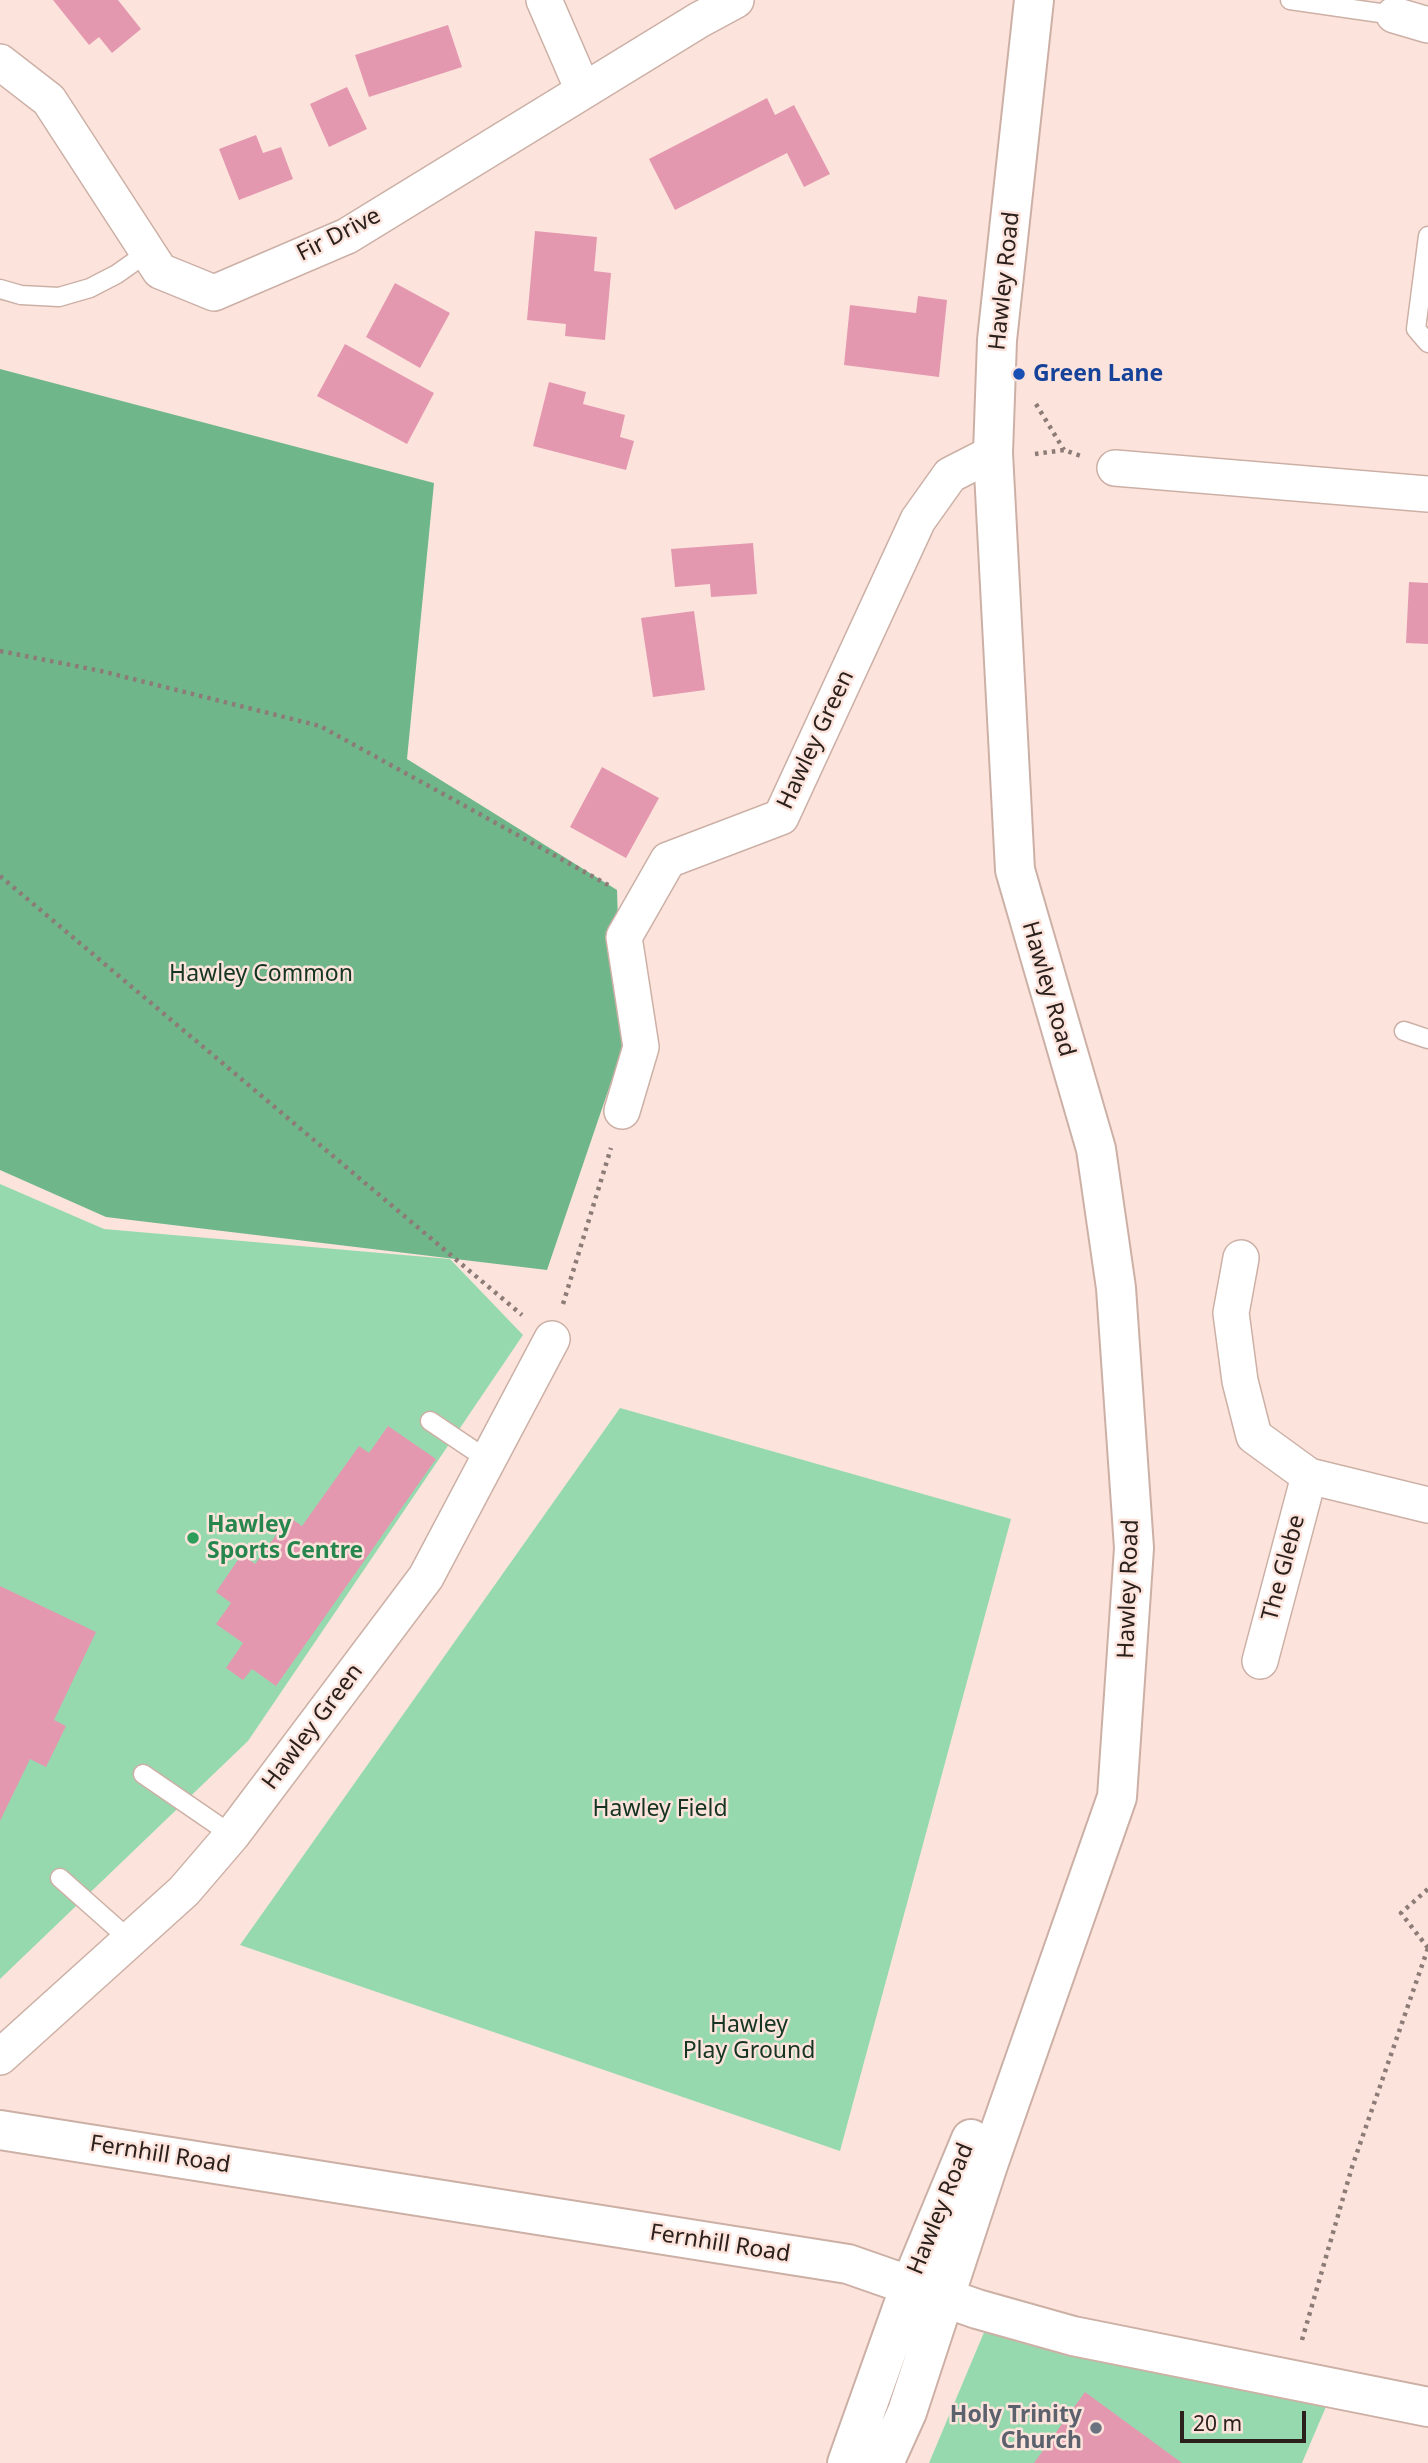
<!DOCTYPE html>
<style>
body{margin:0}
#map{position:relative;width:1428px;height:2463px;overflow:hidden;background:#fce4dc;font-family:"Noto Sans",sans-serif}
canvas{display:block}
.scale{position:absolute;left:1180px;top:2411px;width:126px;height:32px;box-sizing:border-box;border:4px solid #2b201c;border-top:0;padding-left:9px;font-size:21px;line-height:24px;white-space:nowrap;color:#2b201c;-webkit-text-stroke:5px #fce4dc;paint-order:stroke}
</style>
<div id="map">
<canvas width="1428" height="2463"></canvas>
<div class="scale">20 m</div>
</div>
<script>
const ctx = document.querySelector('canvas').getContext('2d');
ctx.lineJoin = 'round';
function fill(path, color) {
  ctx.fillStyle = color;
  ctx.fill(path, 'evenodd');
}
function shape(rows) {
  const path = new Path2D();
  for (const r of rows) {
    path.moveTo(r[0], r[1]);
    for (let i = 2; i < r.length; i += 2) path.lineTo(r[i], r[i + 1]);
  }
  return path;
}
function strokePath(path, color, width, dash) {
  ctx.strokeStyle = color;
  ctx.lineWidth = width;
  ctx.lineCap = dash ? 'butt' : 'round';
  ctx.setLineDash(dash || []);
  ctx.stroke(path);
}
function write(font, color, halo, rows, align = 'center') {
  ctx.font = font + ' "Noto Sans",sans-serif';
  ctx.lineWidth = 5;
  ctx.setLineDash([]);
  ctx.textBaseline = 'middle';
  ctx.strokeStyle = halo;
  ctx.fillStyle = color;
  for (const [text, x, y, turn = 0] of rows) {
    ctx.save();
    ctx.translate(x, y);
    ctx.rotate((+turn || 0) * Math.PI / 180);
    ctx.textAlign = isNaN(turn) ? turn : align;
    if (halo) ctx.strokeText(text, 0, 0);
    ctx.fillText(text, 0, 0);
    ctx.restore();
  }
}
fill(shape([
 [0,1184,104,1229,450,1259,523,1335,248,1741,0,1979],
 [620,1408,1011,1519,840,2151,240,1945],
 [985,2330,1328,2402,1302,2463,929,2463]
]), '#97d9af');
fill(shape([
 [0,369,434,483,407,759,617,890,622,1050,547,1270,106,1217,0,1170]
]), '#70b68b');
fill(shape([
 [53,0,118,0,141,29,112,53,99,37,89,45],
 [448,25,462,67,369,97,355,55],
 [347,87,367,129,329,147,310,104],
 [767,98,775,115,794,105,830,174,804,187,787,153,675,210,649,159],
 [256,135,263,153,281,147,293,179,239,200,219,149],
 [535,231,597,237,594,271,611,273,605,340,565,336,566,324,527,320],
 [395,283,450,313,420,368,366,337],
 [918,296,947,300,939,377,844,365,850,305,916,313],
 [345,344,434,393,407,444,317,396],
 [549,382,586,392,583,404,625,415,620,437,634,441,626,470,533,446],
 [753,543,757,594,711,597,710,584,675,587,671,549],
 [1409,582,1428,583,1428,644,1406,643],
 [694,611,705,690,653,697,641,618],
 [602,767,659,798,626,858,570,827],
 [388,1426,436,1459,276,1686,252,1669,243,1680,226,1668,243,1643,216,1624,231,1603,216,1592,242,1554,255,1564,289,1517,302,1526,359,1446,369,1453],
 [0,1586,96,1632,54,1720,66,1726,46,1767,30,1759,0,1821],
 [1085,2392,1182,2463,1034,2463]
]), '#e498b0');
const service = shape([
 [1290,0,1394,15],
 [1428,236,1416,329,1428,343],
 [0,289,21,295,59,297,90,288,117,274,148,252],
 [1404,1031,1428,1039],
 [430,1421,488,1460],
 [143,1774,232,1835],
 [60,1878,130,1940]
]);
const minor = shape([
 [544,0,583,90],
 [1394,15,1428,25],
 [0,62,49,100,160,271,214,293,347,236,699,20,736,0],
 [1115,468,1428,494],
 [622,1111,641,1047,624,937,668,860,781,817,918,520,950,475,993,453],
 [1241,1258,1231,1313,1240,1381,1254,1436,1309,1476],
 [1260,1661,1309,1476,1428,1505],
 [0,2057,184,1891,232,1835,426,1577,552,1339]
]);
const tertiary = shape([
 [0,2130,848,2264,977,2309,1073,2336,1428,2407]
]);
const secondary = shape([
 [847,2463,910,2286,971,2139],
 [884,2463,907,2412,988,2165,1117,1797,1134,1548,1116,1288,1096,1149,1015,870,993,453,997,340,1034,0]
]);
strokePath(service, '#ccb0a6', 21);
strokePath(minor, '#ccb0a6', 38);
strokePath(tertiary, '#ccb0a6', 42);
strokePath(secondary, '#ccb0a6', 42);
strokePath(shape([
 [1036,404,1064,450],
 [1035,454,1064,450,1081,456],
 [0,651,101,671,320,726,610,886],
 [0,876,522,1315],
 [563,1304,611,1148],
 [1428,1948,1401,1913,1428,1889],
 [1302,2340,1352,2167,1428,1948]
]), '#8c7b76', 4.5, [3.5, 5]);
strokePath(service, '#fff', 18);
strokePath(minor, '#fff', 35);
strokePath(tertiary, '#fff', 38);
strokePath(secondary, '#fff', 38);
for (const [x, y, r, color] of [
 [1019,374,7,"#1a4fb4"],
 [193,1538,7,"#2e9e5b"],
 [1096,2428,7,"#6b7280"]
]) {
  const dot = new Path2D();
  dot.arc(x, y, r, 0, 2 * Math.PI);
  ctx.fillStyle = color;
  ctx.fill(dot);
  strokePath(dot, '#fce4dc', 2.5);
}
write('23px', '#2b201c', '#fce4dc', [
 ["Fir Drive",339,235,-27],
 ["Hawley Road",1005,281,-84],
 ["Hawley Green",816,740,-65],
 ["Hawley Road",1048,989,74],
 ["The Glebe",1284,1568,-75],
 ["Hawley Road",1129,1589,-88],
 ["Hawley Green",313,1727,-53],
 ["Fernhill Road",160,2155,9],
 ["Hawley Road",941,2209,-68],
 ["Fernhill Road",720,2244,9]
]);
write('bold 23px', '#164399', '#fce4dc', [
 ["Green Lane",1033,374]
], 'left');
write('23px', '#153422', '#fce4dc', [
 ["Hawley Common",261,974],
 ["Hawley Field",660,1809],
 ["Hawley",749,2025],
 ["Play Ground",749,2051]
]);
write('bold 23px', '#27864d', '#fce4dc', [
 ["Hawley",207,1525],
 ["Sports Centre",207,1551]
], 'left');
write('bold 23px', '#5b616d', '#fce4dc', [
 ["Holy Trinity",1082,2415],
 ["Church",1082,2441]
], 'right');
</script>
